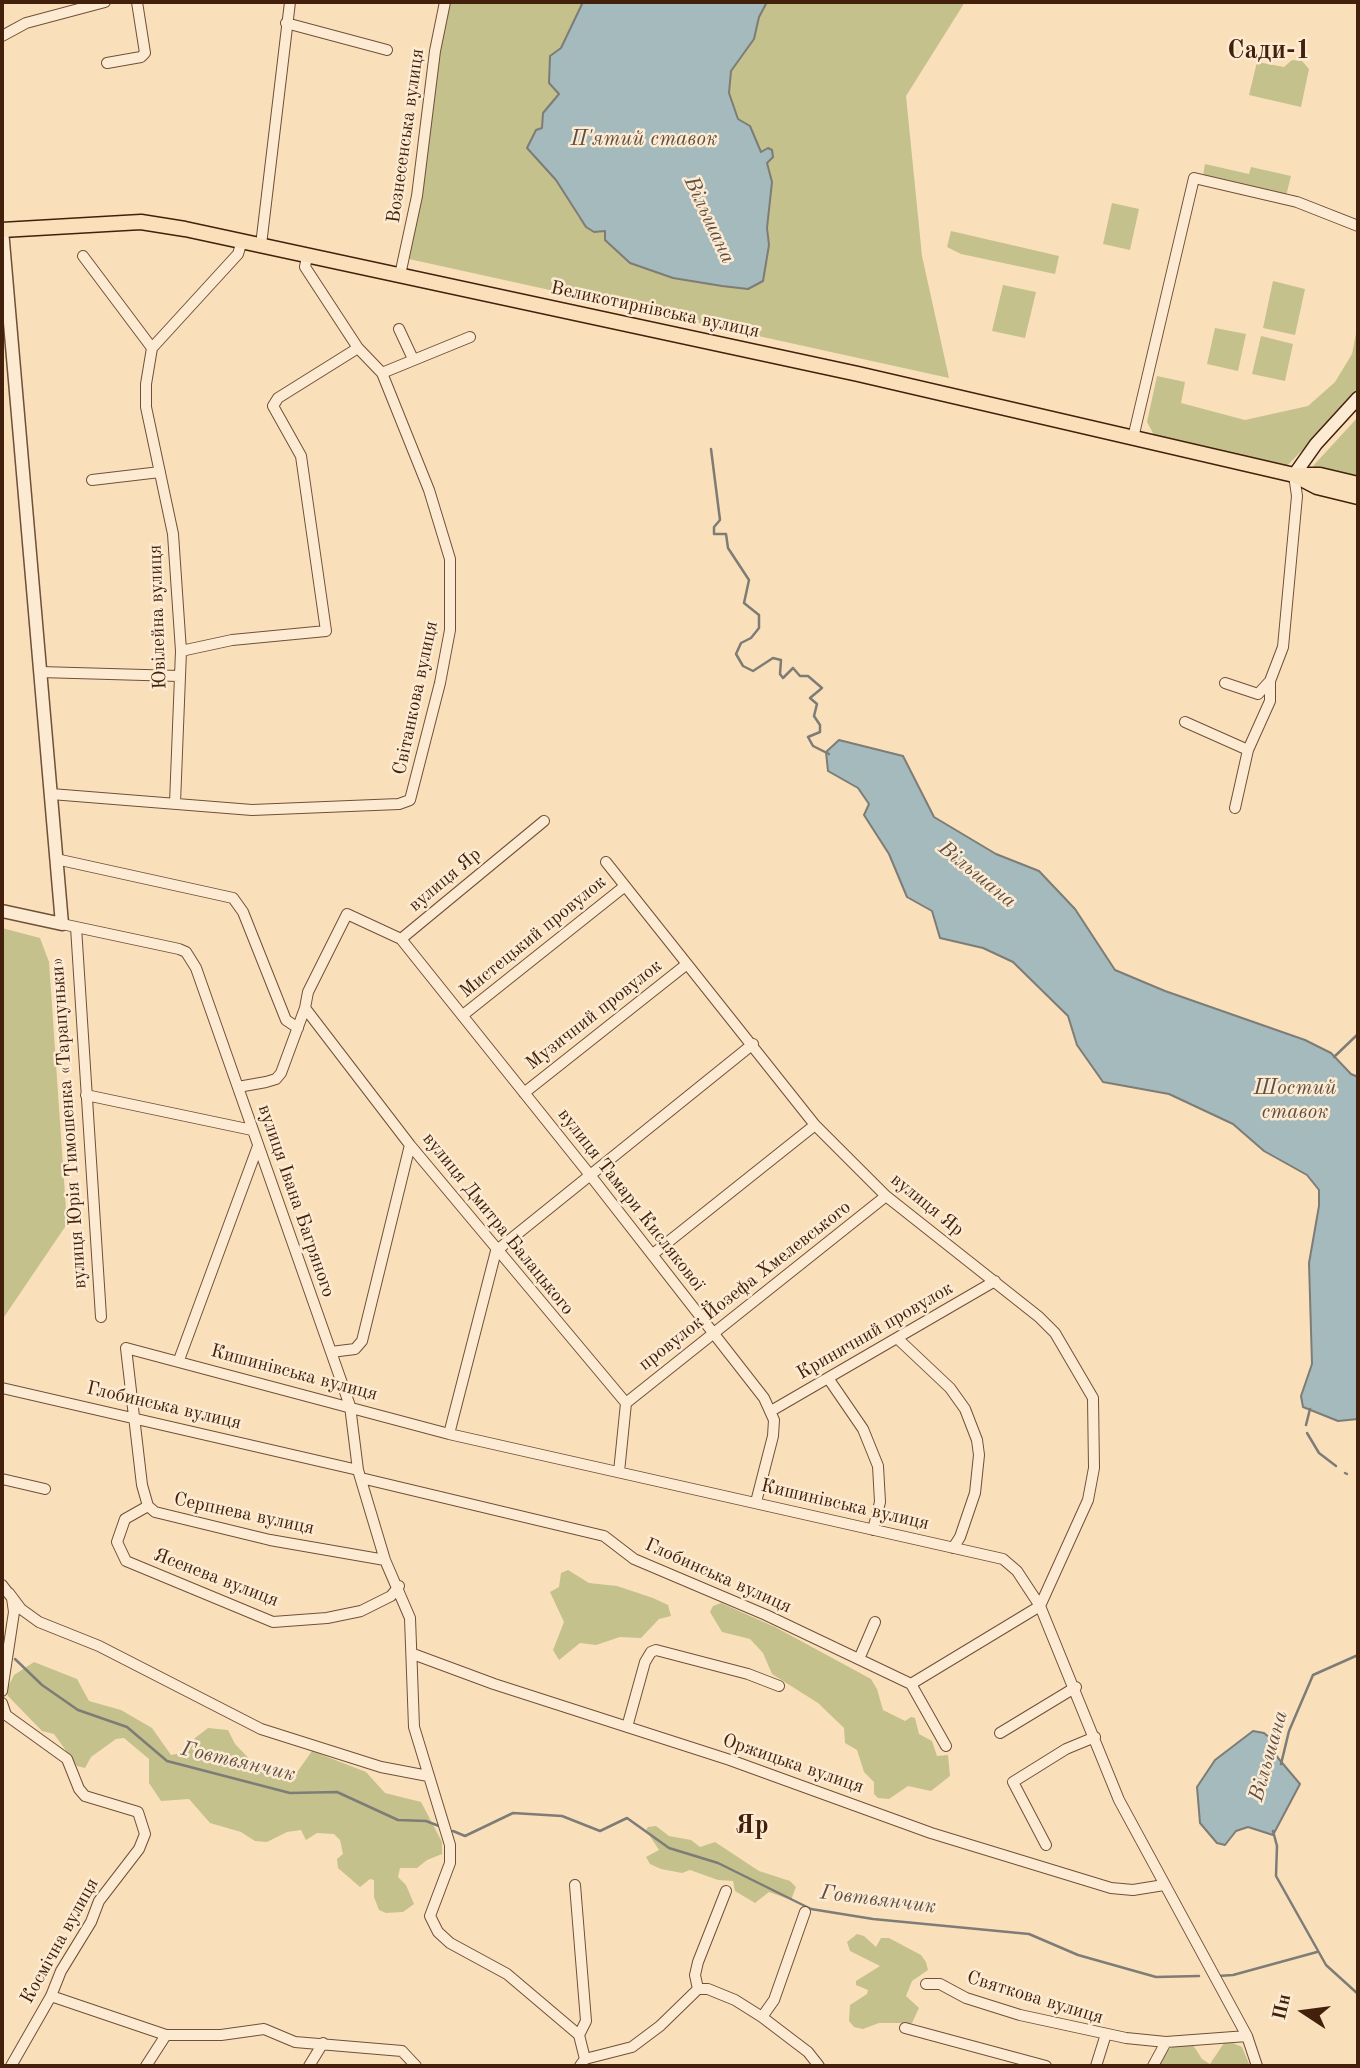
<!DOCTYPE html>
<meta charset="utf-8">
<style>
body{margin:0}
#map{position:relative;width:1360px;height:2068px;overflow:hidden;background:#fae0ba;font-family:"Old Standard TT",serif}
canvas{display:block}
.frame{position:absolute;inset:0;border:4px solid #42200c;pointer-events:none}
.north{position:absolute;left:1269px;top:1977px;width:70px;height:70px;-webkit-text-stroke:5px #fcebd2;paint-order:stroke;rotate:283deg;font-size:19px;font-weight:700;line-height:28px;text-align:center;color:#42200c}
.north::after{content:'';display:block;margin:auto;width:24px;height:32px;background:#42200c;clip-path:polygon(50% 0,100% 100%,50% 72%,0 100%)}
</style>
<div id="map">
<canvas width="1360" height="2068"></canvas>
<div class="frame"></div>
<div class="north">Пн</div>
</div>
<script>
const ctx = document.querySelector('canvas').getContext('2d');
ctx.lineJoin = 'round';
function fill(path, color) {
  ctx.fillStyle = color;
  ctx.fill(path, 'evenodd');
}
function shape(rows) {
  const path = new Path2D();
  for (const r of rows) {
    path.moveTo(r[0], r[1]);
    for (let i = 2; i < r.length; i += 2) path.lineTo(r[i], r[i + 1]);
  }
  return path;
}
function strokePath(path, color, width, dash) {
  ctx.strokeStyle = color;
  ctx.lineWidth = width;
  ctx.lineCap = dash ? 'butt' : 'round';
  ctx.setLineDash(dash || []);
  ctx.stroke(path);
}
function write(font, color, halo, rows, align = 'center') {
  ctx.font = font + ' "Old Standard TT",serif';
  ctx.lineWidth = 5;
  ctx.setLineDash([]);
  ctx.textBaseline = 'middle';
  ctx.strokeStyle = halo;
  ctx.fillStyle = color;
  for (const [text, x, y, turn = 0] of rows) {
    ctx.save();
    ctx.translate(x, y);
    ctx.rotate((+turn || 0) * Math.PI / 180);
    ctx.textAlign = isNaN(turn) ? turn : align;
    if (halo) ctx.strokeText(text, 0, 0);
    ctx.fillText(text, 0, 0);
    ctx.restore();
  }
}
fill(shape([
 [448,2,583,2,561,48,559,94,543,113,542,129,528,148,556,180,579,218,606,231,630,263,763,281,769,245,767,228,772,182,767,163,773,157,772,150,761,153,750,126,738,119,729,93,731,71,754,39,759,17,767,2,965,2,906,96,922,256,949,378,409,259],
 [1292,60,1302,61,1309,69,1301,107,1249,95,1257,62,1284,67],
 [1205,164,1249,174,1251,167,1291,176,1286,196,1203,176],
 [1112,203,1139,209,1130,250,1103,244],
 [951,231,1059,256,1055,274,961,254,947,247],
 [1273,281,1305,289,1295,335,1263,328],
 [1003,285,1036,292,1025,338,992,331],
 [1358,324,1358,392,1287,466,1154,435,1147,422,1157,376,1185,382,1181,403,1245,420,1308,406,1335,382,1352,354],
 [1215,328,1246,334,1238,371,1207,364],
 [1261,336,1293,344,1285,381,1252,374],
 [1358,417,1358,475,1315,470,1313,466],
 [2,928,40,938,49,962,67,1224,2,1320],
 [568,1570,589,1583,617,1586,653,1598,668,1605,671,1616,659,1619,641,1638,620,1637,596,1645,580,1643,559,1660,553,1650,564,1622,550,1592,559,1587,561,1573],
 [721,1603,775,1627,871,1679,877,1689,883,1710,905,1721,911,1717,915,1718,919,1734,932,1741,937,1756,948,1755,950,1776,931,1791,908,1786,889,1799,878,1798,874,1794,874,1782,864,1772,857,1750,845,1743,844,1728,818,1703,772,1674,763,1653,750,1639,722,1632,710,1612,713,1606],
 [34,1662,77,1679,89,1701,121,1710,152,1728,171,1755,187,1752,195,1738,208,1728,228,1730,235,1744,263,1773,293,1778,312,1751,366,1772,385,1793,421,1802,442,1842,442,1854,427,1860,417,1868,400,1868,398,1877,406,1885,414,1904,403,1912,386,1913,379,1910,374,1897,374,1880,370,1879,360,1887,338,1868,337,1859,343,1854,340,1840,334,1834,317,1833,306,1840,301,1830,287,1832,267,1842,255,1841,241,1832,210,1823,189,1799,161,1801,149,1783,149,1759,124,1738,116,1739,91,1757,85,1768,77,1766,54,1734,42,1731,8,1696,6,1691,14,1675],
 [656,1826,669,1836,691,1840,700,1847,715,1842,759,1871,790,1881,796,1887,791,1900,769,1892,755,1903,735,1891,733,1881,718,1880,690,1870,682,1873,661,1869,650,1864,646,1857,659,1850,646,1830,648,1827],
 [857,1934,864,1936,876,1947,881,1938,889,1938,921,1955,926,1962,928,1970,912,1981,906,1996,919,2008,912,2023,879,2023,863,2029,854,2027,849,2021,850,2005,867,1994,868,1990,856,1985,856,1981,880,1966,850,1951,847,1942],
 [1226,2040,1242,2047,1250,2066,1159,2066,1169,2049,1181,2043,1193,2045,1202,2059,1210,2064]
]), '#c4c18c');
const water = shape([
 [583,2,767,2,759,17,754,39,731,71,729,93,738,119,750,126,761,152,768,148,772,150,773,157,767,163,772,182,767,228,769,245,763,281,748,289,722,286,673,278,630,263,605,240,605,231,594,232,586,227,556,180,527,148,536,130,542,128,543,113,559,94,549,83,550,56,561,48,583,2],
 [839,740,903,756,934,817,996,854,1039,871,1075,909,1115,970,1165,991,1305,1040,1331,1053,1351,1074,1358,1077,1358,1419,1338,1421,1303,1407,1301,1396,1312,1364,1309,1263,1319,1206,1319,1190,1307,1175,1264,1151,1233,1124,1169,1094,1103,1082,1077,1045,1068,1016,1013,962,983,948,940,938,932,911,907,897,889,854,864,815,869,804,858,788,828,771,826,752,839,740],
 [1253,1731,1264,1733,1270,1738,1278,1758,1300,1784,1273,1835,1248,1827,1236,1831,1225,1845,1217,1843,1200,1823,1197,1787,1215,1760,1253,1731]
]);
fill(water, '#a4babc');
strokePath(water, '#7d7c76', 2);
strokePath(shape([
 [711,449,720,520,714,527,714,534,726,534,728,548,749,580,744,603,759,615,759,628,751,638,741,643,736,654,743,666,753,671,773,658,781,660,780,674,783,678,793,668,800,676,808,676,822,688,810,698,817,704,814,716,820,725,820,732,808,737,813,746,829,754],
 [1334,1057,1358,1034],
 [1306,1425,1310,1409],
 [1307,1433,1319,1453,1336,1466],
 [1345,1473,1347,1474],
 [15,1659,42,1685,78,1710,127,1727,167,1761,290,1793,337,1792,398,1820,426,1821,439,1826],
 [1281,1764,1289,1731,1313,1675,1358,1655],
 [453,1831,465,1836,513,1813,562,1816,600,1831,627,1818,669,1848,718,1863,811,1909,873,1919,1029,1934,1078,1955,1156,1977,1199,1976],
 [1273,1831,1277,1846,1276,1876,1326,1965,1358,1994],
 [1218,1976,1233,1975,1317,1952]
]), '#7d7c76', 2.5);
const minor = shape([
 [286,23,387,50],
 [2,36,26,23,105,2],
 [107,63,141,57,145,53,137,2],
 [261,245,290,2],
 [83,256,152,348],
 [400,275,417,196,435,51,445,2],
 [399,329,413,359],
 [382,373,470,337],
 [1133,438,1194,178,1297,202,1358,226],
 [92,480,160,472],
 [181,651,232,640,326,631,301,456,273,406,278,398,358,348],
 [40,672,179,676],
 [1225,683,1258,694,1270,681,1283,647,1297,496,1294,475],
 [1185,722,1248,750],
 [51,794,252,810,399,804,410,800,440,683,450,630,450,559,429,490,382,373,358,348,305,267,307,256],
 [175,803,181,651,173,534,146,407,146,384,152,348,238,254,242,241],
 [1235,808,1248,750,1270,701,1270,681],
 [56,859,233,898,243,912,286,1020,298,1028],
 [606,862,815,1125,886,1196,1039,1317,1055,1333,1093,1398,1094,1468,1088,1500,1040,1606,911,1684],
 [62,924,179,949,186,952,196,968,350,1406,358,1470,385,1560,410,1618,414,1727,450,1845,450,1863,430,1916,438,1932,450,1943,507,1974,579,2035,585,2059,580,2066],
 [76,927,101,1317],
 [401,939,544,821],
 [305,1008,410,1145,626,1403,619,1472],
 [463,1015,625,886],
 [238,1087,266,1082,276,1079,281,1073,305,1008,308,992,347,914,401,939,590,1175,764,1398,774,1420,773,1436,756,1502],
 [524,1093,687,964],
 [86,1095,252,1130],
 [653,1254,815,1125],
 [897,1338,950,1388,965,1409,977,1440,979,1455,975,1493,960,1537,953,1548],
 [331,1352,355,1349,362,1341,410,1145],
 [179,1360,258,1146],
 [828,1378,863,1429,878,1466,880,1502,873,1530],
 [2,1388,358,1470],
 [626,1403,886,1196],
 [771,1411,995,1281],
 [449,1434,496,1251,753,1044],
 [361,1478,604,1536,634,1559,766,1615,911,1684,946,1746],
 [2,1479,45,1489],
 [148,1506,125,1519,117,1542,126,1561,273,1622,327,1618,361,1611,391,1596,399,1586],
 [385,1560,270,1540,155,1512,148,1506,142,1485,126,1348,449,1434,1003,1559,1017,1571,1040,1606,1119,1800,1247,2036,1257,2066],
 [2,1585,12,1598,14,1612,2,1691],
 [9,1593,21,1609,39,1622,99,1646,261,1729,381,1767,428,1776],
 [413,1654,494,1684,730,1760,931,1833,1111,1888,1133,1890,1164,1885],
 [859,1659,875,1622],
 [2,1703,6,1715,67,1759,79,1789,85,1796,138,1812,145,1834,139,1849,99,1901,91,1922,61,1971,51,1996,11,2066],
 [627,1727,645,1662,651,1652,656,1650,748,1674,779,1686],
 [1000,1733,1076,1687],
 [1046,1845,1013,1782,1066,1749,1095,1737],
 [575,1885,586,2021,579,2035],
 [926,1984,940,1984,966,1998,1020,2015,1126,2038,1166,2042,1247,2036],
 [698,1989,708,1989,735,2000,762,2017,808,2052,819,2066],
 [51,1996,166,2035,221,2035,264,2029,295,2042,402,2051,416,2066],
 [762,2017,774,2000,805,1912],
 [905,2028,1046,2066],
 [585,2059,632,2047,660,2026,698,1989,695,1975,698,1962,726,1891],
 [146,2066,166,2035],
 [309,2066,323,2043],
 [1096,2066,1106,2034],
 [1153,2066,1166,2042]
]);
const tertiary = shape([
 [2,911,62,924,2,230]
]);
const secondary = shape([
 [1294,475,1316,444,1358,398]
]);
const primary = shape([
 [2,230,141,222,185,229,858,374,1294,475,1317,487,1358,497],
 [1299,475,1320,475,1358,484]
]);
strokePath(minor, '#705038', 12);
strokePath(tertiary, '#705038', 15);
strokePath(secondary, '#42200c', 15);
strokePath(primary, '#42200c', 17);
strokePath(minor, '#fcebd2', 10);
strokePath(tertiary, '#fcebd2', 12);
strokePath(secondary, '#fcebd2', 12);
strokePath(primary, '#fae0ba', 14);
write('19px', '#42200c', '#fcebd2', [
 ["Вознесенська вулиця",406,136,-82],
 ["Великотирнівська вулиця",655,310,12],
 ["Ювілейна вулиця",158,617,-92],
 ["Світанкова вулиця",416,698,-78],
 ["вулиця Яр",445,880,-40],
 ["Мистецький провулок",533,937,-39],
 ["Музичний провулок",594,1015,-38],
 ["вулиця Юрія Тимошенка «Тарапуньки»",69,1123,-94],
 ["вулиця Тамари Кислякової",631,1200,52],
 ["вулиця Івана Багряного",296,1201,71],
 ["вулиця Яр",927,1205,39],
 ["вулиця Дмитра Балацького",498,1224,51],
 ["провулок Йозефа Хмелевського",745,1286,-38],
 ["Криничний провулок",875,1331,-30],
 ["Кишинівська вулиця",294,1373,15],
 ["Глобинська вулиця",164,1406,13],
 ["Кишинівська вулиця",845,1505,13],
 ["Серпнева вулиця",244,1514,12],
 ["Глобинська вулиця",718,1576,24],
 ["Ясенева вулиця",216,1578,21],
 ["Оржицька вулиця",793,1764,19],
 ["Космічна вулиця",60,1941,-61],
 ["Святкова вулиця",1035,1998,17]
]);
write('italic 21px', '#5f4e41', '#fcebd2', [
 ["П'ятий ставок",644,139],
 ["Вільшана",709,220,65],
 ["Вільшана",977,875,39],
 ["Шостий",1295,1088],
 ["ставок",1295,1112],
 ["Вільшана",1269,1756,-74],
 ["Говтвянчик",238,1762,13],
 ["Говтвянчик",878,1900,7]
]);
write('bold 26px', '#42200c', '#fcebd2', [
 ["Сади-1",1269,51],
 ["Яр",752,1826]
]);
</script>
